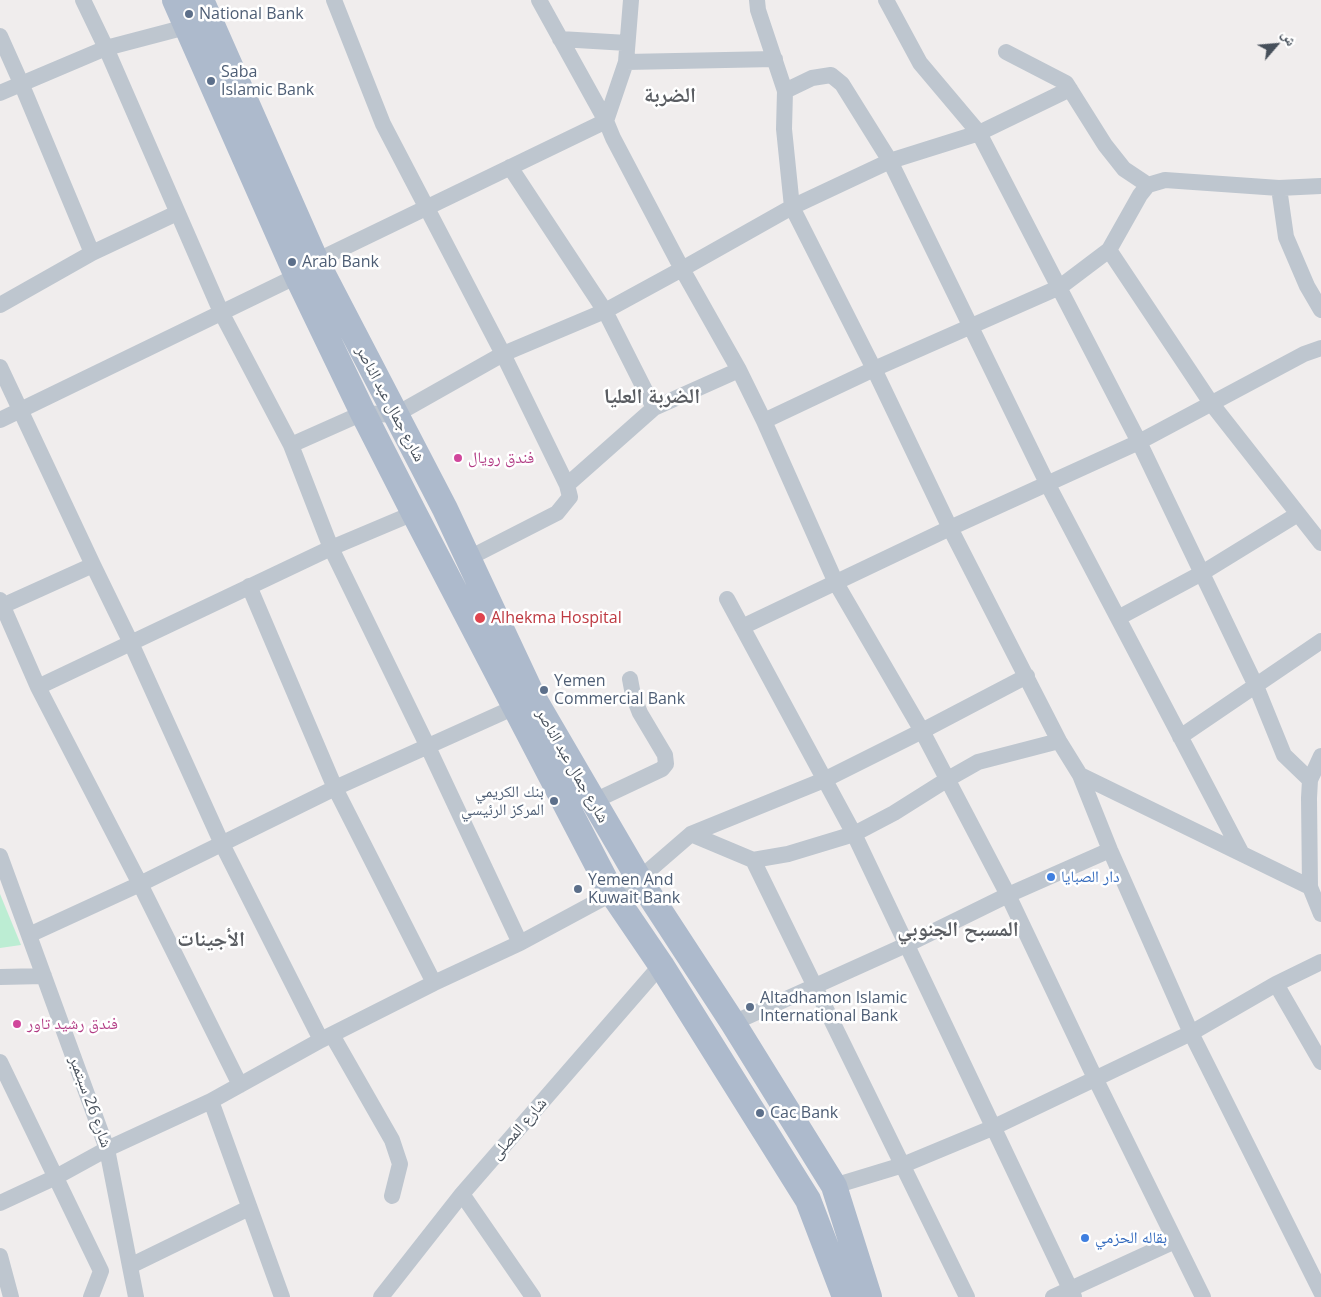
<!DOCTYPE html>
<meta charset="utf-8">
<style>
body{margin:0}
#map{position:relative;width:1321px;height:1297px;overflow:hidden;background:#f0eded;font-family:"Open Sans","Noto Naskh Arabic",sans-serif}
canvas{display:block}
.north{position:absolute;left:1251px;top:20px;width:50px;height:50px;-webkit-text-stroke:4px #fff;paint-order:stroke;rotate:63deg;font-size:14px;font-weight:700;line-height:20px;text-align:center;color:#464f5a}
.north::after{content:'';display:block;margin:auto;width:18px;height:22px;background:#464f5a;clip-path:polygon(50% 0,100% 100%,50% 72%,0 100%)}
</style>
<div id="map">
<canvas width="1321" height="1297"></canvas>
<div class="north">ش</div>
</div>
<script>
const ctx = document.querySelector('canvas').getContext('2d');
ctx.lineJoin = 'round';
function fill(path, color) {
  ctx.fillStyle = color;
  ctx.fill(path, 'evenodd');
}
function shape(rows) {
  const path = new Path2D();
  for (const r of rows) {
    path.moveTo(r[0], r[1]);
    for (let i = 2; i < r.length; i += 2) path.lineTo(r[i], r[i + 1]);
  }
  return path;
}
function strokePath(path, color, width, dash) {
  ctx.strokeStyle = color;
  ctx.lineWidth = width;
  ctx.lineCap = dash ? 'butt' : 'round';
  ctx.setLineDash(dash || []);
  ctx.stroke(path);
}
function write(font, color, halo, rows, align = 'center') {
  ctx.font = font + ' "Open Sans","Noto Naskh Arabic",sans-serif';
  ctx.lineWidth = 5;
  ctx.setLineDash([]);
  ctx.textBaseline = 'middle';
  ctx.strokeStyle = halo;
  ctx.fillStyle = color;
  for (const [text, x, y, turn = 0] of rows) {
    ctx.save();
    ctx.translate(x, y);
    ctx.rotate((+turn || 0) * Math.PI / 180);
    ctx.textAlign = isNaN(turn) ? turn : align;
    if (halo) ctx.strokeText(text, 0, 0);
    ctx.fillText(text, 0, 0);
    ctx.restore();
  }
}
fill(shape([
 [0,894,21,945,0,948]
]), '#bcedd3');
strokePath(shape([
 [83,0,106,48,221,312,291,445,331,548,428,747,520,943],
 [334,0,383,124,503,354,567,485,570,497,557,513,467,559],
 [539,0,606,121,613,138,682,269,739,370,764,421,836,583,922,731,1008,895,1095,1078,1203,1297],
 [757,0,758,10,785,91,784,129,792,207,874,369,950,528,1059,741,1080,775,1310,887],
 [886,0,920,63,979,133,1139,442,1256,686,1284,755,1310,780],
 [0,36,21,83,92,253],
 [560,39,627,43],
 [1006,52,1066,83,1105,145,1124,169,1148,185],
 [626,62,775,59],
 [785,91,812,78,831,75,842,84,890,161,1047,483,1242,854],
 [0,93,106,48,186,27],
 [510,167,605,311,654,408],
 [1279,188,1286,237,1307,286,1321,310],
 [1109,250,1211,403,1321,543],
 [316,261,606,121,626,62,631,0],
 [0,305,92,253,177,213],
 [0,367,93,565,131,643,222,844,321,1040],
 [0,420,297,276],
 [764,421,874,369,1060,287,1109,250,1140,195,1148,185,1165,180,1279,188,1321,186],
 [291,445,363,413,395,415,503,354,605,311,682,269,792,207,890,161,979,133,1070,89],
 [567,485,654,408,739,370],
 [249,586,335,788,434,983],
 [727,599,854,834,1074,1297],
 [0,600,38,687,140,884,240,1085],
 [0,607,93,565],
 [1118,618,1202,573,1298,514],
 [742,627,950,528,1139,442,1304,354,1321,348],
 [38,687,331,548,414,513],
 [1180,737,1321,641],
 [1321,756,1310,780,1309,798,1310,887,1321,914],
 [1080,775,1110,850,1191,1033,1321,1292],
 [592,802,662,769,666,764,665,755,640,713,633,695,630,679],
 [691,834,753,860,788,854,854,834,894,813,948,779,978,762,1059,741],
 [0,856,107,1149,136,1297],
 [753,860,967,1297],
 [29,935,140,884,335,788,515,707],
 [0,977,44,976],
 [1276,984,1321,1062],
 [733,1023,906,945,1008,895,1110,850],
 [332,1035,392,1140,400,1164,392,1196],
 [0,1062,101,1271,91,1297],
 [211,1101,282,1297],
 [834,1186,903,1165,992,1128,1191,1033,1276,984,1321,962],
 [462,1194,533,1297],
 [0,1203,56,1177,107,1149,211,1101,321,1040,434,983,520,943,639,879,691,834,824,780,922,731,1027,676],
 [0,1256,11,1297],
 [130,1266,249,1208],
 [381,1297,462,1194,661,965],
 [1053,1297,1175,1241]
]), '#bec6cf', 16);
strokePath(shape([
 [175,0,297,276,363,413,414,513,612,893,661,965,808,1200,845,1297],
 [201,0,316,261,445,509,534,699,639,879,733,1023,834,1186,869,1297]
]), '#adbacc', 26);
for (const [x, y, r, color] of [
 [189,14,5,"#5c6f8a"],
 [211,81,5,"#5c6f8a"],
 [292,262,5,"#5c6f8a"],
 [458,458,5,"#d1479c"],
 [480,618,6,"#e0444e"],
 [544,690,5,"#5c6f8a"],
 [554,801,5,"#5c6f8a"],
 [1051,877,5,"#3f7fe0"],
 [578,889,5,"#5c6f8a"],
 [750,1007,5,"#5c6f8a"],
 [17,1024,5,"#d1479c"],
 [760,1113,5,"#5c6f8a"],
 [1085,1238,5,"#3f7fe0"]
]) {
  const dot = new Path2D();
  dot.arc(x, y, r, 0, 2 * Math.PI);
  ctx.fillStyle = color;
  ctx.fill(dot);
  strokePath(dot, '#fff', 2);
}
write('16px', '#4e5e75', '#fff', [
 ["National Bank",199,14],
 ["Saba",221,72],
 ["Islamic Bank",221,90],
 ["Arab Bank",302,262],
 ["Yemen",554,681],
 ["Commercial Bank",554,699],
 ["بنك الكريمي",544,792,"right"],
 ["المركز الرئيسي",544,810,"right"],
 ["Yemen And",588,880],
 ["Kuwait Bank",588,898],
 ["Altadhamon Islamic",760,998],
 ["International Bank",760,1016],
 ["Cac Bank",770,1113]
], 'left');
write('16px', '#464f5a', '#fff', [
 ["شارع جمال عبد الناصر",390,404,62],
 ["شارع جمال عبد الناصر",572,766,60],
 ["شارع 26 سبتمبر",90,1102,70],
 ["شارع المصلى",519,1129,-49]
]);
write('16px', '#b23c85', '#fff', [
 ["فندق رويال",468,458],
 ["فندق رشيد تاور",27,1024]
], 'left');
write('16px', '#be3a42', '#fff', [
 ["Alhekma Hospital",491,618]
], 'left');
write('16px', '#366cbe', '#fff', [
 ["دار الصبايا",1061,877],
 ["بقاله الحزمي",1095,1238]
], 'left');
write('bold 21px', '#5a5d62', '#fff', [
 ["الضربة",670,96],
 ["الضربة العليا",652,397],
 ["المسبح الجنوبي",958,930],
 ["الأجينات",211,940]
]);
</script>
